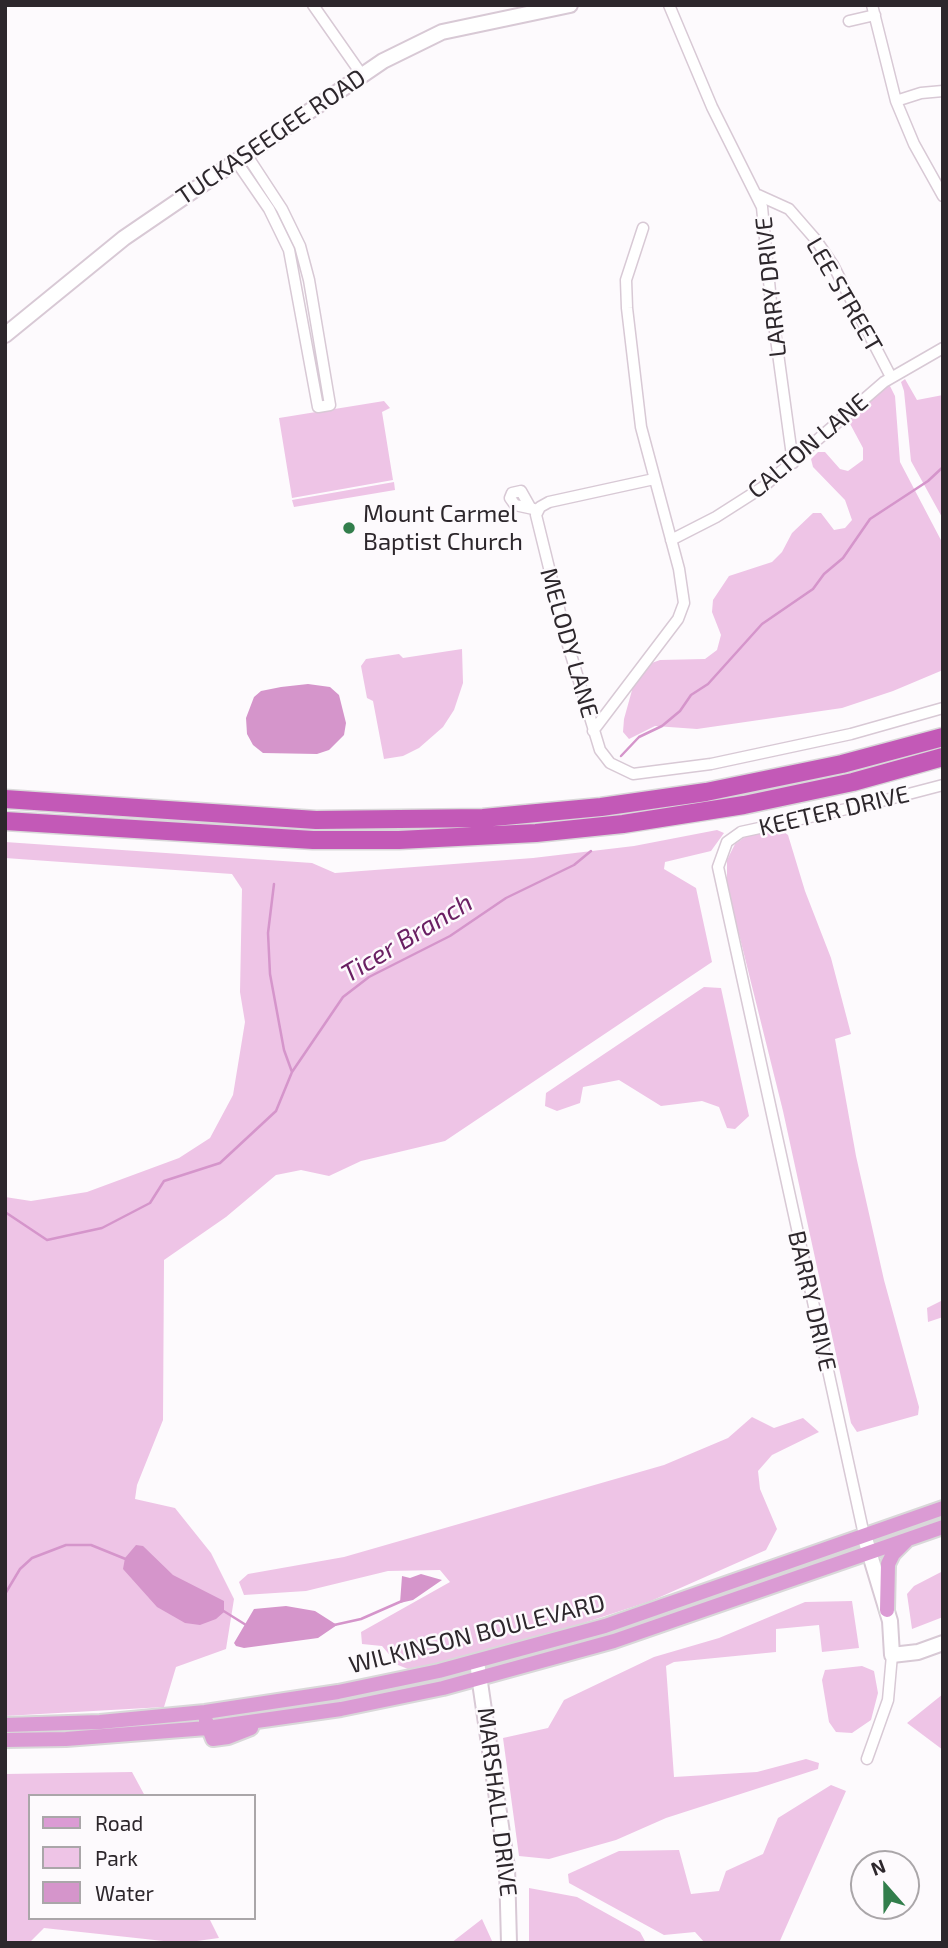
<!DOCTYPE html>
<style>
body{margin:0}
#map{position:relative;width:948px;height:1948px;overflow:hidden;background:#fdfafd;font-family:"Exo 2",sans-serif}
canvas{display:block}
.frame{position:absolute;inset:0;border:7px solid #2d272c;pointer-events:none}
.legend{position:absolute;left:28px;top:1794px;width:228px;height:126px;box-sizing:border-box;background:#fdfafd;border:2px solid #aaa6a9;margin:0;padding:9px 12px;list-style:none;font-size:21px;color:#2d272c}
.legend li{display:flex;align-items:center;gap:14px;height:35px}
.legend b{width:35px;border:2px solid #aaa6a9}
.north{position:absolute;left:850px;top:1850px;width:70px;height:70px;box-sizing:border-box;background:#fdfafd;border:2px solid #aaa6a9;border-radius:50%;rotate:339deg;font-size:19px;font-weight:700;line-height:28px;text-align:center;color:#2d272c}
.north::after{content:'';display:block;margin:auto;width:24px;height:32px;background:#327e4c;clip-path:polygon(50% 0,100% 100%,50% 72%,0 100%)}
</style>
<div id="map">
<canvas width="948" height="1948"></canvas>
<div class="frame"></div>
<ul class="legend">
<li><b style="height:9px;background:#db9bd4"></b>Road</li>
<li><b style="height:19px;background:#eec4e6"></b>Park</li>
<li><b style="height:19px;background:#d595cb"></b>Water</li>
</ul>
<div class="north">N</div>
</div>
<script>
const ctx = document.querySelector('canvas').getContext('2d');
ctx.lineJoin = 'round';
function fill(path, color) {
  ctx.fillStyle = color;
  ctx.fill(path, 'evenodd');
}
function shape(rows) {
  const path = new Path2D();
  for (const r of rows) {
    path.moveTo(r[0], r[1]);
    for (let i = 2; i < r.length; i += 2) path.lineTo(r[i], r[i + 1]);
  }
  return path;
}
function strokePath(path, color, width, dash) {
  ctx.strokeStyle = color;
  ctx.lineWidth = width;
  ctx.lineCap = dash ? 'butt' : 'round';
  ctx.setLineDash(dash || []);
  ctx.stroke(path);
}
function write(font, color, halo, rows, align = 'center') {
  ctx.font = font + ' "Exo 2",sans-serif';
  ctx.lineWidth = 5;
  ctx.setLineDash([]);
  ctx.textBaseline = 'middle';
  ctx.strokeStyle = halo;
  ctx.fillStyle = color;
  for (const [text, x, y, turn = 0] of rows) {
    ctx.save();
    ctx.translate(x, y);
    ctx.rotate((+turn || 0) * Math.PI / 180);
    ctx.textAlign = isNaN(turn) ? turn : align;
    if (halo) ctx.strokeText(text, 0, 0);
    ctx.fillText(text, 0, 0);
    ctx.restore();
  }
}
fill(shape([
 [905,379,917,400,943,395,943,519,911,461,904,391,901,382],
 [889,384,895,396,900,462,943,544,943,670,893,691,842,708,697,729,655,726,629,739,623,732,624,719,634,683,649,664,660,660,705,659,717,650,721,635,712,612,713,600,729,576,772,562,782,552,792,533,813,513,821,513,834,530,845,528,852,520,845,500,813,467,811,459,818,452,825,452,840,469,848,471,863,460,863,448,848,420],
 [384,401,390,408,382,412,393,480,292,498,279,418],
 [394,482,395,490,294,507,292,500],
 [462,649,463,683,454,710,443,727,419,748,403,756,384,759,373,701,367,698,361,666,366,659,399,654,403,658],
 [780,829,788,835,805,891,831,958,851,1034,835,1039,856,1156,884,1280,919,1407,918,1415,857,1432,851,1423,783,1111,727,886,727,860,735,844,745,837],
 [717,830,724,833,711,851,665,862,664,869,696,888,712,962,445,1141,361,1161,329,1176,301,1170,276,1175,226,1217,164,1260,163,1420,137,1485,135,1499,175,1508,211,1553,234,1599,226,1649,176,1667,164,1707,5,1716,5,1197,31,1201,87,1192,179,1158,210,1138,233,1095,245,1022,240,992,242,889,232,874,5,858,5,842,312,863,335,873,533,858,634,846],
 [704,987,721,988,749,1116,735,1129,727,1128,719,1107,702,1101,661,1106,619,1080,583,1087,580,1103,557,1111,545,1106,546,1093],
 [943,1300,943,1317,928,1322,927,1308],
 [752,1417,774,1428,803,1418,819,1432,772,1455,758,1471,760,1489,777,1529,766,1550,651,1601,528,1641,413,1671,398,1665,382,1646,362,1644,361,1632,450,1582,440,1570,388,1571,306,1591,244,1595,239,1582,248,1574,344,1557,664,1465,728,1438],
 [943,1571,943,1617,912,1629,907,1594,914,1586],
 [852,1601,859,1648,822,1652,819,1625,776,1629,776,1652,674,1662,666,1666,674,1777,757,1772,806,1759,819,1763,818,1769,666,1818,616,1840,549,1859,519,1856,503,1738,548,1728,564,1700,654,1657,719,1638,805,1602],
 [862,1666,874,1671,878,1693,871,1720,852,1733,836,1732,829,1722,822,1680,825,1670],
 [943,1694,943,1750,907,1723],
 [132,1772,145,1796,30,1796,30,1918,209,1918,219,1938,182,1943,44,1928,29,1943,5,1943,5,1774],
 [831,1785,846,1791,779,1943,705,1943,695,1932,664,1935,569,1883,568,1874,619,1851,679,1850,691,1894,719,1891,726,1871,763,1854,778,1818],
 [529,1888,577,1897,640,1932,646,1943,529,1943],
 [482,1919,493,1943,451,1943]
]), '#eec4e6');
fill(shape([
 [308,684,330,687,339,695,346,723,344,735,329,750,317,754,263,753,253,745,247,734,246,718,254,697,261,691,281,687],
 [136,1545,143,1546,173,1575,224,1601,224,1612,216,1619,200,1625,185,1623,157,1607,123,1569,125,1558],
 [421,1574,442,1580,413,1600,400,1603,402,1576,410,1578],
 [286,1606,315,1611,337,1625,318,1638,244,1648,236,1646,234,1643,254,1609]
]), '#d595cb');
strokePath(shape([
 [621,756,639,737,662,726,680,711,691,695,708,684,762,624,813,589,824,574,843,558,870,519,928,481,943,467],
 [274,884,268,933,270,974,284,1050,292,1072],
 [5,1212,47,1240,102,1228,150,1203,164,1181,220,1163,276,1111,292,1072,343,997,369,977,450,936,506,898,574,865,591,851],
 [5,1594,20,1569,32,1558,66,1545,91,1545,128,1560],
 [222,1610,246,1625],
 [334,1625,361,1619,402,1601]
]), '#d595cb', 2.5);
const street = shape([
 [313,5,362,75],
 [669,5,712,107,762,207,771,302,793,463],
 [872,5,896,101,914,144,943,196],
 [849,21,875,15],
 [896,101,921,93,943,91],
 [236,161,269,209,289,250,318,407,330,405,309,280,300,246,282,209,246,154],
 [758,195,789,209,816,240,833,265,891,377],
 [654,479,549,502,540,507,536,515,568,645,600,750,610,763,633,774,711,764,851,734,943,708],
 [530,507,521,491,512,493,510,498,515,505,538,510],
 [671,540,716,517,763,487,884,382,943,348],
 [593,731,678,619,684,603,679,569,641,427,627,308,626,280,643,228],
 [864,1535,718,867,727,842,741,832,874,803,943,785],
 [867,1759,888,1700,892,1655]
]);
const secondary = shape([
 [5,335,124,238,383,61,442,32,570,5],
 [864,1535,890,1621,892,1655,918,1652,943,1643],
 [477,1662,507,1867,509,1943]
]);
const primary = shape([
 [887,1610,888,1564,893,1554,906,1541],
 [206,1721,213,1739,228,1737,251,1728],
 [5,1725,100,1722,205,1712,338,1692,439,1671,605,1626,943,1508],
 [5,1740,66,1739,207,1728,341,1709,443,1688,614,1641,943,1527]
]);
const highway = shape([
 [5,799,316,820,483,818,601,807,706,792,842,764,943,737],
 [5,821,313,840,399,840,536,833,623,824,744,805,853,782,943,757]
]);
strokePath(street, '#d8c9d5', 13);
strokePath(secondary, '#d8c9d5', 18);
strokePath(primary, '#d9d8d9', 18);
strokePath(highway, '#d9d8d9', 21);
strokePath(street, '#fff', 10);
strokePath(secondary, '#fff', 14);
strokePath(primary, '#db9bd4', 14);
strokePath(highway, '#c359b7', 18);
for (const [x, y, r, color] of [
 [349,528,7,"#327e4c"]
]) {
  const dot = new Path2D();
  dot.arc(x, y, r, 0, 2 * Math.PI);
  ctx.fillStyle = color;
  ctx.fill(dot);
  strokePath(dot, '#fdfafd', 2.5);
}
write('24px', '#2d272c', '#fdfafd', [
 ["TUCKASEEGEE ROAD",271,137,-34],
 ["LARRY DRIVE",771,287,-96],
 ["LEE STREET",844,295,60],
 ["CALTON LANE",808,446,-40],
 ["MELODY LANE",569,643,74],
 ["KEETER DRIVE",834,811,-13],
 ["BARRY DRIVE",812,1301,77],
 ["WILKINSON BOULEVARD",477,1634,-14],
 ["MARSHALL DRIVE",497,1802,83]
]);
write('24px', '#2d272c', '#fdfafd', [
 ["Mount Carmel",363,514],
 ["Baptist Church",363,542]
], 'left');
write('italic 26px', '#6a2063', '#fdfafd', [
 ["Ticer Branch",407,938,-31]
]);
</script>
